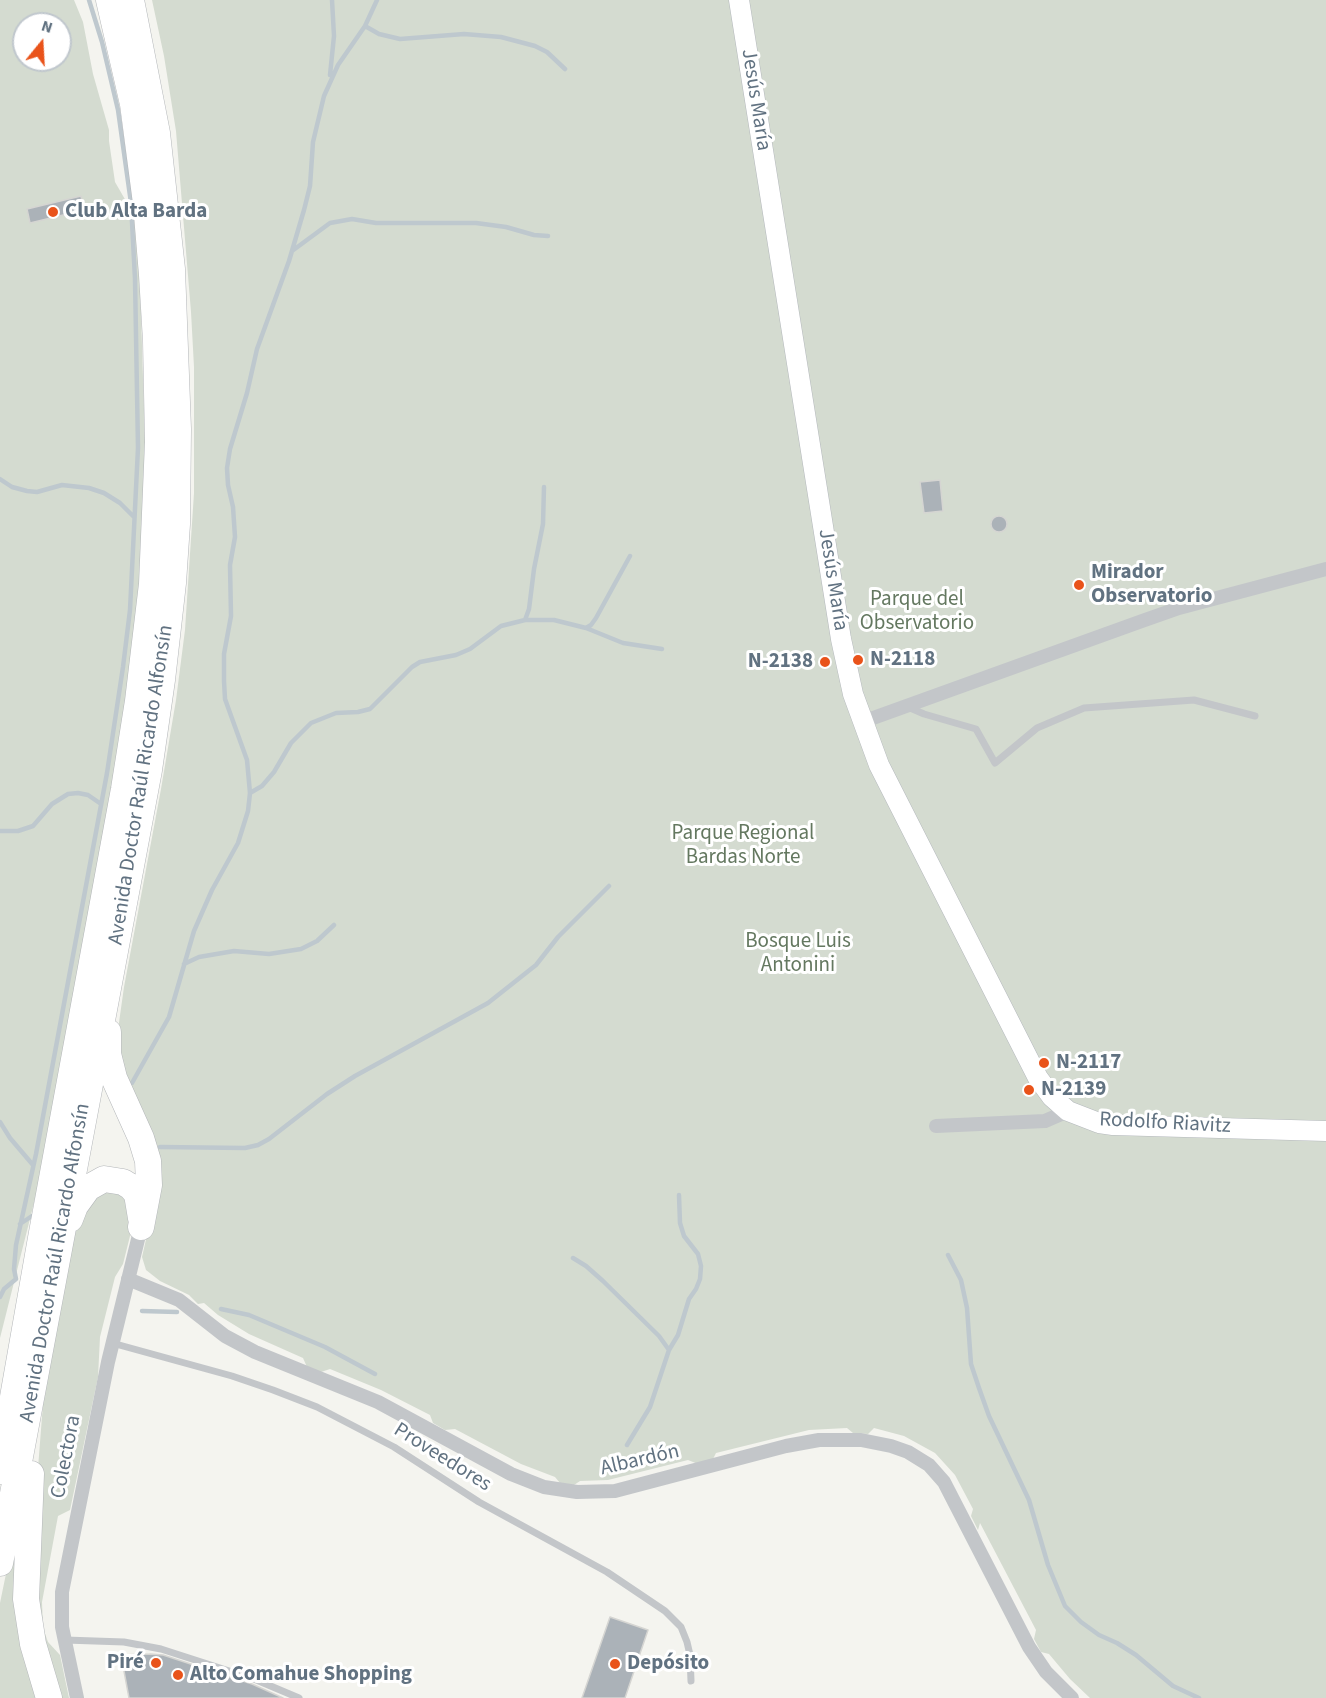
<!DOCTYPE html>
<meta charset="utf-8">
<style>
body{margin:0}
#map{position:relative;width:1326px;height:1698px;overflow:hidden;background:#f4f4ef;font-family:"Source Sans 3",sans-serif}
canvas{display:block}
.north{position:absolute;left:12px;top:12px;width:60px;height:60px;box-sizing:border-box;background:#fff;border:2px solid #c0c7cd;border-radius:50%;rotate:18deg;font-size:16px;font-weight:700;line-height:24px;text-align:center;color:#617281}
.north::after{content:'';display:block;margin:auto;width:21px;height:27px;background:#e9531a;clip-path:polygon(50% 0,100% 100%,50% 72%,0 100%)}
</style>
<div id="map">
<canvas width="1326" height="1698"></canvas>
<div class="north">N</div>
</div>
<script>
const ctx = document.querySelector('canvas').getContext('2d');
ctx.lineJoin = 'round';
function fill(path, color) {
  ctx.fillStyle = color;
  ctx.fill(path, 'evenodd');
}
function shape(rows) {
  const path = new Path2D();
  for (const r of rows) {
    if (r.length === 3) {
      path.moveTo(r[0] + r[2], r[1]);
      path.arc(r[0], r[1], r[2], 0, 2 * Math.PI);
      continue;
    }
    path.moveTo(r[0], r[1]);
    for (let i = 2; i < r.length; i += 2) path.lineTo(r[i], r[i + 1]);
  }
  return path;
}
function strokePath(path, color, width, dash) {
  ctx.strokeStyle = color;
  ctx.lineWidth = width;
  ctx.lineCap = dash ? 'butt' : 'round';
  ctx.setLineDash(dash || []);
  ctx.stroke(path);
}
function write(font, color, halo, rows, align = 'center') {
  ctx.font = font + ' "Source Sans 3",sans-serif';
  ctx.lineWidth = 6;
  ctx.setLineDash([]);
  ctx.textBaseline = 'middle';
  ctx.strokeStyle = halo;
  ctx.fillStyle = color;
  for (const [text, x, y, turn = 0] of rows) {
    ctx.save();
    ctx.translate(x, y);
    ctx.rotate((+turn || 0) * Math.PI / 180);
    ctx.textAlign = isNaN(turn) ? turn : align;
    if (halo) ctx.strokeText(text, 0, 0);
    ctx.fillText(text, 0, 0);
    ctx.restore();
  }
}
fill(shape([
 [0,0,74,0,83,22,93,74,109,130,109,141,115,182,130,208,135,224,140,282,145,441,140,582,131,662,118,750,40,1179,0,1338],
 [24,24,60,24,60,60,24,60],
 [152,0,1326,0,1326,1698,1090,1698,1070,1679,1049,1654,1041,1652,1034,1639,1036,1630,980,1523,978,1530,971,1516,973,1509,955,1475,935,1453,904,1436,874,1428,868,1434,853,1433,847,1428,809,1430,716,1453,712,1461,698,1464,688,1460,608,1480,580,1481,574,1485,560,1483,555,1477,521,1464,455,1429,445,1430,433,1423,430,1415,381,1390,330,1369,321,1372,307,1367,303,1358,249,1334,218,1315,204,1303,198,1304,189,1295,160,1281,146,1270,142,1257,153,1209,114,1058,124,987,161,789,176,700,185,630,194,493,194,367,191,312,176,131,164,56],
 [106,1192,119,1194,128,1200,131,1232,123,1264,115,1277,100,1337,98,1377,70,1510,58,1516,42,1602,43,1628,48,1642,60,1655,69,1698,54,1698,31,1558,44,1391,71,1234,87,1202],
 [23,1491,42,1698,0,1698,0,1603]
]), '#d4dbd0');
strokePath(shape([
 [365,26,379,34,400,39,464,34,501,37,535,46,547,52,565,69],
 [330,75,334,36,332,0],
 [292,251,330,223,352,219,376,223,476,223,506,227,534,235,548,236],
 [0,479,12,487,27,491,37,492,62,485,89,488,104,493,120,503,134,517],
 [525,620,529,609,534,569,543,524,544,487],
 [586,628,591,625,596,618,630,556],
 [250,793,262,786,274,772,291,743,311,723,336,713,358,712,370,709,412,667,420,662,456,655,470,649,501,626,525,620,554,620,586,628,623,643,662,649],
 [0,831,18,831,33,826,52,804,68,794,78,793,88,795,101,804],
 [184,964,199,957,234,951,269,954,301,949,317,941,334,925],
 [132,1083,169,1017,194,931,212,890,238,843,248,811,250,793,247,760,225,699,224,681,224,654,231,616,230,565,235,537,233,507,228,485,227,468,230,449,247,393,257,349,289,261,304,210,310,186,313,142,324,96,338,65,365,26,377,0],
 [0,1122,10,1138,33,1165],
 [160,1147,245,1148,258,1145,269,1139,327,1094,355,1076,488,1003,536,965,558,937,609,886],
 [20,1224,32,1216],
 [948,1255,961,1280,967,1308,971,1364,979,1388,989,1416,1029,1500,1048,1565,1065,1606,1081,1622,1099,1635,1117,1643,1136,1655,1173,1686,1199,1698],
 [573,1258,586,1266,603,1281,659,1336,669,1350],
 [0,1297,4,1289,16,1279,14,1269,16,1245,36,1154,107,773,123,667,130,610,138,448,135,279,131,203,118,110,102,42,89,0],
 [221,1309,249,1315,325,1347,375,1374],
 [142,1311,177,1312],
 [627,1445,650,1407,669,1350,678,1335,689,1299,696,1289,700,1279,701,1266,698,1254,684,1236,680,1223,679,1195]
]), '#bec8ce', 4.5);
const building = shape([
 [81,196,84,210,30,223,27,209,81,196],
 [940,480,943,511,924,513,920,482,940,480],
 [999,524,8],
 [610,1617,648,1630,625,1698,582,1698,610,1617],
 [150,1654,163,1655,252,1684,283,1698,129,1698,121,1655,150,1654]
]);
fill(building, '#abb2b8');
strokePath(building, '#d5d5d2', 1.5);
const secondary = shape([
 [739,0,841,639,853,694,879,765,1038,1078,1052,1097,1068,1111,1099,1123,1113,1125,1326,1131]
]);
const motorway = shape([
 [108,1032,108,1054,114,1078,141,1138,148,1161,149,1185,141,1227],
 [70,1219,75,1206,88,1188,104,1179,123,1182,131,1187,137,1194,141,1218],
 [0,1471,41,1238,124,789,138,701,152,584,158,442,156,341,152,275,146,203,133,104,109,0],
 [31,1474,26,1599,33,1644,49,1698],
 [0,1563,149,770,162,680,173,583,177,524,178,429,172,269,157,133,131,0]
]);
strokePath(secondary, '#b5b9bd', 21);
strokePath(motorway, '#b3b6b9', 27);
strokePath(shape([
 [908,707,924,714,976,729,995,763,1037,728,1084,708,1194,700,1255,716],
 [112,1343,232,1376,273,1390,317,1407,394,1447,479,1502,607,1572,665,1611,681,1627,687,1642,690,1655,691,1681],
 [65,1640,124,1642,161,1649,254,1679,299,1698]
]), '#c3c6c9', 7);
strokePath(shape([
 [862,722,1142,621,1179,608,1326,569],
 [936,1126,1045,1121,1068,1111],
 [128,1279,179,1300,225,1336,255,1352,378,1402,511,1474,544,1487,577,1492,615,1491,786,1446,819,1440,861,1440,891,1446,908,1452,929,1465,944,1482,1029,1647,1046,1672,1072,1698],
 [77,1698,62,1627,62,1592,108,1362,141,1227]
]), '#c3c6c9', 14);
strokePath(secondary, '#fff', 20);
strokePath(motorway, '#fff', 26);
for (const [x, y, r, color] of [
 [53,212,6,"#e9531a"],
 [1079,585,6,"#e9531a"],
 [858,660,6,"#e9531a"],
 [825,662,6,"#e9531a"],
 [1044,1063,6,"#e9531a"],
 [1029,1090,6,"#e9531a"],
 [156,1663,6,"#e9531a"],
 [615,1664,6,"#e9531a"],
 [178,1675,6,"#e9531a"]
]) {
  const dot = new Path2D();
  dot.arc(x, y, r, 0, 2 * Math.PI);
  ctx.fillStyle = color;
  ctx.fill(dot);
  strokePath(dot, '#fff', 2);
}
write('21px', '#617281', '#fff', [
 ["Jesús María",755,100,81],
 ["Jesús María",832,580,81],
 ["Avenida Doctor Raúl Ricardo Alfonsín",142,785,-81],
 ["Rodolfo Riavitz",1165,1124,3],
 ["Avenida Doctor Raúl Ricardo Alfonsín",56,1263,-80],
 ["Colectora",67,1457,-79],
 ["Proveedores",442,1458,32],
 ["Albardón",640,1461,-13]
]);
write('bold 21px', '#617281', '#fff', [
 ["Club Alta Barda",65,212],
 ["Mirador",1091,573],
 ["Observatorio",1091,597],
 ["N-2118",870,660],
 ["N-2138",813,662,"right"],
 ["N-2117",1056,1063],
 ["N-2139",1041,1090],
 ["Piré",144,1663,"right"],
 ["Depósito",627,1664],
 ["Alto Comahue Shopping",190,1675]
], 'left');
write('21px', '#647860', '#fff', [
 ["Parque del",917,600],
 ["Observatorio",917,624],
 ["Parque Regional",743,834],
 ["Bardas Norte",743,858],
 ["Bosque Luis",798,942],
 ["Antonini",798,966]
]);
</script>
